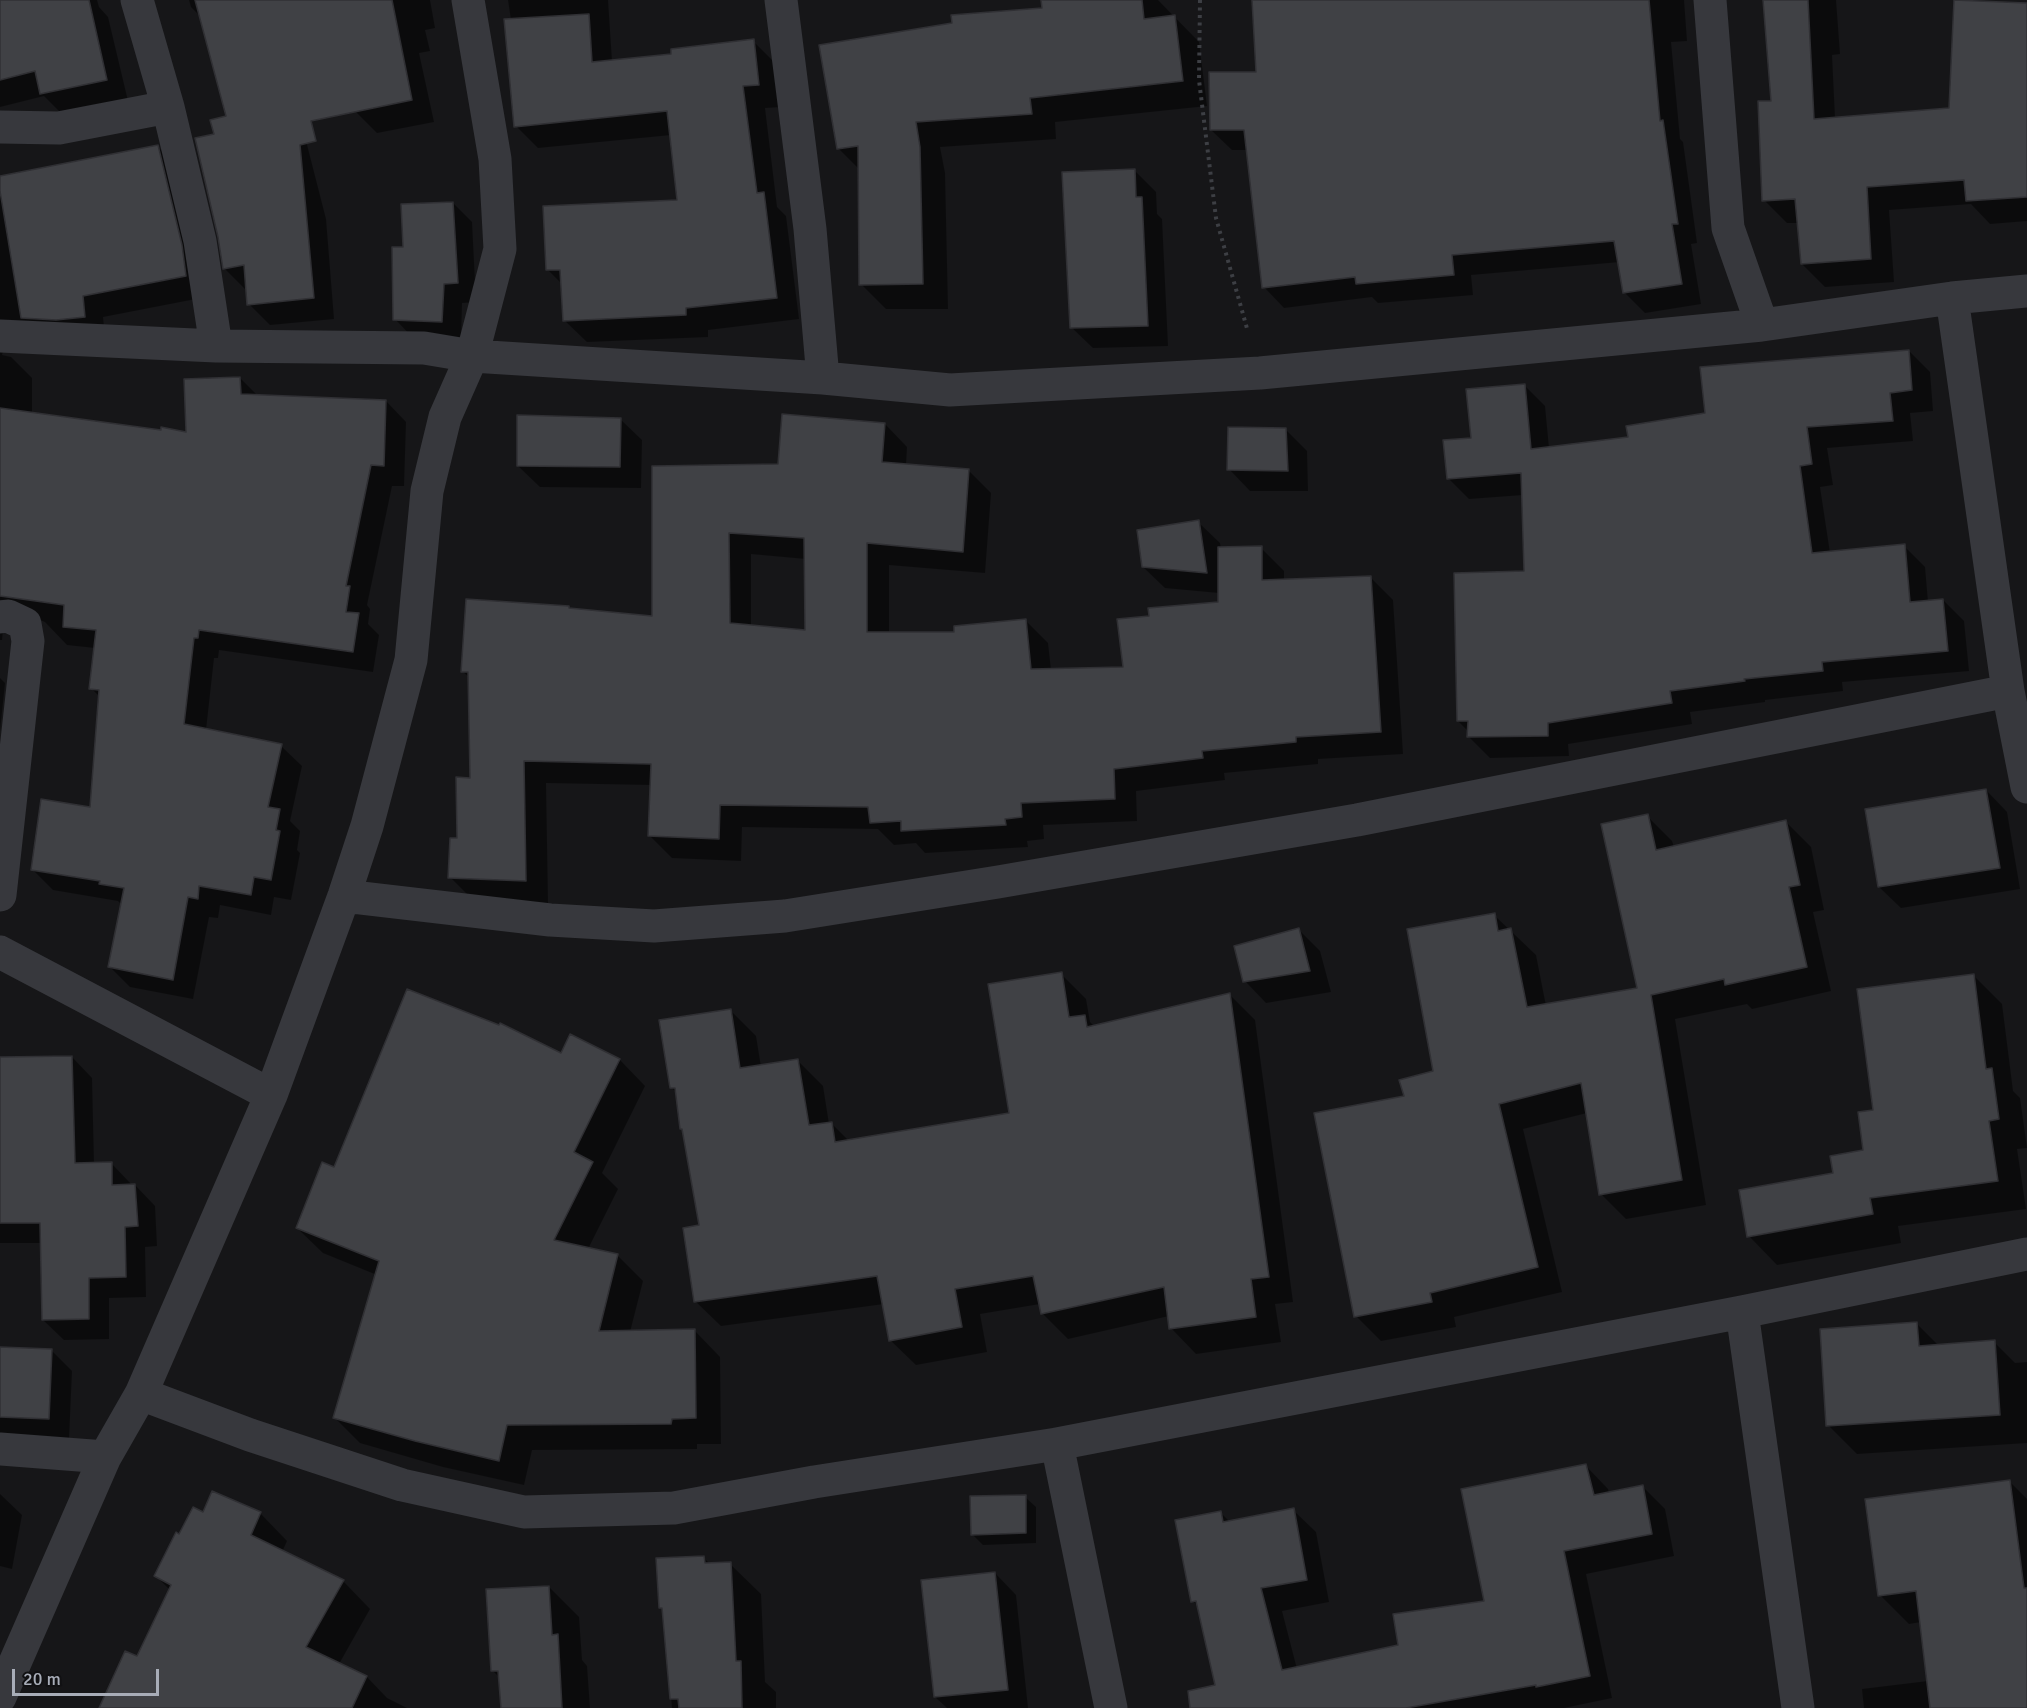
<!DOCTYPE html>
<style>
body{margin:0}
#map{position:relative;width:2027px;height:1708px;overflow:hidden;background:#161618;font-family:Signika,sans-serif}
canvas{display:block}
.scale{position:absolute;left:12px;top:1669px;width:147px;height:27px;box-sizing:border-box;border:3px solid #a8adb8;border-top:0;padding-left:8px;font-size:18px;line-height:21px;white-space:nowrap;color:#a8adb8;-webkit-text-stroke:4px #111113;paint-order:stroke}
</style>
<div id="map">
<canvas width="2027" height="1708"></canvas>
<div class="scale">20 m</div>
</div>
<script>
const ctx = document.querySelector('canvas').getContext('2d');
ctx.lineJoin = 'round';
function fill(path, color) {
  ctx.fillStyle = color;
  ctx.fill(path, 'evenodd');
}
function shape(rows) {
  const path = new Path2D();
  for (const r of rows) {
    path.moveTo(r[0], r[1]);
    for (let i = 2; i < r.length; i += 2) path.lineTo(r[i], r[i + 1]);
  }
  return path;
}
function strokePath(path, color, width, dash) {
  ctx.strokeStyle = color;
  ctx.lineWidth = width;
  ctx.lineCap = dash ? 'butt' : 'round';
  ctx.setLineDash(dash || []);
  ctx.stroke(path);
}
fill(shape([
 [0,0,97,0,99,7,108,17,128,101,63,115,44,96,0,107],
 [189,0,270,0,326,219,334,319,270,325,249,304,246,290,225,269,216,135,228,117,201,17,191,7],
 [331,0,430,0,435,28,425,30,430,51,419,53,434,122,377,133,355,111],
 [508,0,608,0,612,61,673,55,753,41,775,63,781,107,765,108,777,207,786,216,799,319,708,330,708,337,587,342,564,320,563,285,548,270,679,202,671,135,538,148,516,126,511,20],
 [1100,0,1158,0,1199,42,1207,106,1055,122,1056,139,940,147,945,173,948,309,886,309,861,284,859,169,838,148],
 [1292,0,1684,0,1687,41,1671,42,1680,139,1683,142,1697,243,1691,244,1701,304,1645,313,1625,293,1620,262,1471,275,1473,295,1378,303,1372,297,1284,308,1264,287,1248,150,1232,150,1211,130,1258,73],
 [1765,0,1836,0,1840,54,1832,55,1835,118,1950,109,2027,4,2027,221,1990,224,1971,204,1889,210,1894,282,1825,287,1802,264,1799,223,1787,223,1764,200,1773,102],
 [157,146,178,167,206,297,103,317,105,337,4,347,2,355,11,357,32,378,32,414,188,434,240,378,258,396,386,401,406,422,404,486,392,486,367,605,370,609,368,624,379,635,373,672,219,650,218,658,214,658,206,730,281,746,302,766,290,821,300,831,297,850,300,853,291,900,274,897,271,915,220,905,218,918,209,917,193,999,130,987,110,967,122,905,118,901,53,890,32,869,92,809,100,697,91,688,95,648,67,645,45,622,38,619,3,630,2,640,0,640,0,178],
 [1134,170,1156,192,1157,214,1162,219,1168,346,1093,348,1071,327],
 [453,203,472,222,476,302,462,303,461,340,414,339,395,319,405,248],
 [1909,351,1930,372,1933,411,1910,413,1913,441,1827,448,1833,485,1820,487,1830,553,1904,546,1925,567,1928,602,1943,600,1964,621,1969,671,1842,682,1843,691,1765,700,1765,702,1690,712,1692,724,1568,744,1569,756,1490,758,1469,737,1469,732,1458,721,1526,572,1523,495,1469,499,1448,478,1473,439,1524,385,1545,406,1549,448,1630,438],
 [620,419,642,440,641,488,540,487,518,466],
 [885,424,907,447,906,465,969,471,991,493,985,573,889,565,889,634,956,634,1026,621,1048,643,1051,670,1125,668,1151,617,1219,603,1219,593,1165,588,1143,567,1198,522,1220,543,1221,549,1261,548,1284,571,1284,581,1371,578,1393,600,1403,754,1318,759,1318,764,1224,773,1225,780,1136,791,1137,821,1043,825,1044,839,1027,841,1028,847,925,853,916,843,894,845,878,829,742,827,741,861,672,858,650,836,652,785,546,783,548,903,472,899,450,877,472,779,470,678,462,671,570,609,654,617,779,466],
 [751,554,806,559,807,632,751,626],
 [1285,429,1307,451,1308,491,1250,491,1229,469],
 [0,678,5,683,0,731],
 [1986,790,2007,812,2020,889,1901,908,1879,887],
 [1647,816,1672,841,1674,847,1786,822,1811,847,1824,910,1813,912,1831,991,1752,1009,1747,1004,1675,1019,1706,1205,1626,1219,1601,1194,1587,1113,1523,1129,1562,1292,1454,1317,1456,1327,1381,1341,1356,1316,1405,1097,1435,1072,1494,915,1536,955,1546,1006,1639,989],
 [1299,930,1320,951,1331,992,1266,1003,1245,981],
 [1061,974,1086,999,1090,1022,1095,1027,1229,994,1255,1020,1293,1302,1275,1304,1281,1342,1196,1354,1171,1328,1169,1316,1068,1339,1042,1313,1040,1304,980,1314,987,1352,916,1365,890,1340,884,1304,721,1326,695,1301,701,1227,677,1093,671,1087,731,1011,756,1036,761,1067,798,1061,823,1086,829,1124,831,1123,849,1141,1011,1115],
 [1973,975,2002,1004,2013,1091,2020,1098,2027,1148,2017,1149,2026,1209,1898,1226,1901,1243,1777,1265,1749,1236,1864,1151,1875,1111],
 [571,1036,620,1060,645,1086,602,1173,618,1189,588,1249,617,1255,643,1281,630,1332,695,1331,720,1357,721,1444,697,1444,697,1449,532,1450,524,1485,443,1467,360,1443,335,1418,377,1275,323,1253,297,1228,335,1169,561,1055],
 [72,1057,92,1078,94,1164,111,1163,132,1185,135,1185,155,1206,157,1246,145,1247,146,1297,109,1298,109,1339,64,1340,43,1320,42,1243,0,1243,0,1059],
 [1916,1323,1939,1346,1994,1342,2015,1363,2027,1362,2027,1443,1857,1454,1828,1425],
 [0,1349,52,1351,72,1371,69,1439,0,1436],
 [1586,1466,1608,1489,1609,1493,1642,1486,1665,1509,1674,1556,1586,1574,1612,1698,1564,1708,1222,1708,1199,1607,1193,1601,1220,1512,1230,1522,1293,1510,1316,1532,1329,1602,1282,1611,1297,1669,1400,1646,1486,1602],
 [2009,1481,2027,1499,2027,1708,1864,1708,1862,1689,1928,1681,1921,1622,1909,1624,1880,1595],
 [0,1494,22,1515,12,1569,0,1566],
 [1025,1497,1036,1507,1036,1543,983,1545,972,1534],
 [260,1513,287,1541,282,1552,343,1581,370,1609,339,1664,367,1677,387,1698,407,1708,100,1708,138,1658,170,1590,156,1576,180,1536,203,1514],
 [704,1558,710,1564,730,1564,761,1594,765,1682,776,1692,776,1708,672,1708,664,1611,660,1607],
 [995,1573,1016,1595,1028,1708,947,1708,935,1697],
 [549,1587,579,1617,582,1660,587,1666,590,1708,502,1708,500,1678,492,1670]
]), '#0007');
const building = shape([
 [0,0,89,0,107,80,40,94,35,71,0,80,0,0],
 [195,0,392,0,412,100,311,121,316,141,300,145,314,298,247,305,244,265,223,269,218,237,195,138,214,134,210,120,226,116,195,0],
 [1041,0,1142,0,1144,19,1175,15,1183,81,1030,98,1032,114,916,122,920,147,923,284,859,285,858,146,837,149,819,45,952,23,951,15,1042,8,1041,0],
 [1252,0,1649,0,1660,121,1663,120,1678,224,1672,224,1682,284,1623,293,1614,241,1452,255,1454,275,1356,284,1355,277,1262,288,1244,130,1210,130,1209,72,1256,72,1252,0],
 [1763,0,1808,0,1814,119,1949,108,1954,0,2027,3,2027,197,1966,201,1964,180,1867,187,1871,259,1801,264,1795,199,1762,201,1758,101,1771,101,1763,0],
 [589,14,592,62,671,54,671,49,754,39,759,85,743,86,757,193,764,192,777,298,686,308,686,315,563,321,560,270,546,270,543,206,677,200,667,111,514,127,504,19,589,14],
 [158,145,182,245,186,276,83,296,85,317,56,320,21,318,0,191,0,176,158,145],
 [1135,169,1136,197,1142,197,1148,326,1070,328,1062,172,1135,169],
 [453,202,458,283,444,284,442,322,393,320,392,247,403,247,401,204,453,202],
 [1909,350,1912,390,1890,393,1893,421,1807,427,1812,464,1800,466,1812,553,1905,544,1910,602,1943,599,1948,651,1822,662,1823,671,1744,679,1745,681,1670,691,1672,703,1548,723,1548,736,1467,737,1468,721,1457,721,1454,573,1524,571,1521,473,1447,479,1443,440,1471,438,1466,389,1525,384,1531,449,1628,437,1626,426,1705,413,1700,367,1909,350],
 [240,377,241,394,386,400,384,466,371,465,346,586,350,586,346,612,359,613,353,652,199,630,198,638,194,638,184,724,282,744,268,807,280,809,276,830,280,831,271,880,254,877,251,895,199,886,198,899,188,897,173,980,108,967,124,888,99,884,100,881,31,870,41,799,90,807,99,690,89,689,96,630,63,627,64,605,0,596,0,408,161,430,161,427,186,432,184,379,240,377],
 [782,414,885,423,882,462,969,469,963,552,867,543,867,632,954,632,954,626,1026,619,1031,669,1123,667,1117,619,1149,616,1148,608,1218,602,1218,547,1262,546,1262,580,1371,576,1381,732,1296,737,1296,742,1202,751,1203,758,1114,769,1115,799,1021,803,1022,817,1005,819,1006,825,901,831,901,821,870,823,868,807,720,805,719,839,648,836,651,764,524,761,526,881,448,878,450,838,457,838,456,777,470,778,468,672,461,672,466,599,569,606,569,608,652,616,652,466,778,464,782,414],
 [729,533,804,538,805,630,730,623,729,533],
 [517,415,621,418,620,467,517,466,517,415],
 [1228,427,1286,428,1288,471,1227,470,1228,427],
 [1199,520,1207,573,1142,567,1137,530,1199,520],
 [1986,789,2000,868,1878,887,1865,809,1986,789],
 [1648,814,1656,850,1786,820,1800,885,1789,887,1807,967,1725,985,1724,979,1651,995,1682,1180,1599,1195,1581,1083,1499,1104,1538,1267,1430,1293,1432,1302,1354,1317,1314,1113,1404,1096,1399,1080,1433,1071,1407,929,1495,913,1498,931,1511,928,1527,1007,1637,988,1601,824,1648,814],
 [1299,928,1310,971,1243,982,1234,946,1299,928],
 [1062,972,1069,1017,1085,1015,1087,1027,1230,993,1269,1277,1251,1279,1256,1317,1169,1329,1164,1287,1041,1314,1033,1276,955,1289,962,1327,889,1341,877,1276,694,1302,683,1228,699,1225,682,1129,680,1129,675,1088,670,1088,659,1020,731,1009,740,1068,798,1059,809,1125,832,1122,835,1142,1009,1113,988,984,1062,972],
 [1974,974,1986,1069,1992,1068,1999,1119,1989,1121,1998,1181,1870,1198,1873,1214,1747,1237,1739,1190,1833,1173,1830,1156,1863,1150,1858,1112,1873,1110,1857,989,1974,974],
 [407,989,499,1025,500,1023,561,1053,570,1034,620,1059,574,1152,593,1162,554,1240,618,1254,599,1331,695,1329,696,1418,672,1419,671,1424,507,1425,499,1461,415,1441,333,1418,379,1261,296,1228,322,1162,334,1167,407,989],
 [72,1056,75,1163,112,1162,112,1185,135,1184,138,1226,125,1227,126,1277,89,1278,89,1319,42,1320,40,1223,0,1223,0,1057,72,1056],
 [1917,1322,1919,1346,1995,1340,2000,1415,1826,1426,1820,1329,1917,1322],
 [0,1347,52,1349,49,1419,0,1417,0,1347],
 [1586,1464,1594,1495,1643,1485,1652,1534,1564,1551,1590,1676,1536,1687,1536,1685,1406,1708,1190,1708,1188,1691,1215,1685,1196,1601,1191,1602,1175,1520,1221,1511,1223,1522,1294,1508,1307,1580,1261,1588,1282,1670,1398,1645,1393,1614,1484,1601,1461,1489,1586,1464],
 [2010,1480,2024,1588,2027,1588,2027,1708,1930,1708,1916,1591,1878,1596,1865,1499,2010,1480],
 [212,1491,261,1512,251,1535,344,1580,306,1647,367,1676,352,1708,99,1708,125,1651,137,1656,171,1585,154,1576,176,1532,179,1534,193,1507,203,1512,212,1491],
 [1026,1495,1026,1533,971,1535,970,1496,1026,1495],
 [704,1556,705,1563,731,1562,736,1661,741,1661,742,1708,679,1708,678,1699,670,1699,662,1608,659,1608,656,1558,704,1556],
 [995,1572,1008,1690,934,1697,921,1580,995,1572],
 [549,1586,552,1635,558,1634,562,1708,501,1708,498,1671,491,1671,486,1589,549,1586]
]);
fill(building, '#404145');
strokePath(building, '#303034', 1.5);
strokePath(shape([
 [1200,0,1199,80,1216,218,1248,332]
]), '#3d3f44', 4, [3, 4.5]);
strokePath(shape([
 [137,0,168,107,200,241,216,346],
 [781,0,810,229,823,378],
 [1710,0,1728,228,1762,325],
 [0,127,59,128,168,107],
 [1952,298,2008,691,2027,787],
 [0,336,216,346,424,348,472,356,823,378,950,390,1260,373,1762,325,1952,298,2027,291],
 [0,617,8,616,25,624,28,641,0,895],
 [344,896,550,920,654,926,785,916,998,882,1357,820,2008,691],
 [0,952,271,1095],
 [1742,1312,1798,1708],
 [141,1394,250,1435,402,1485,524,1512,674,1508,814,1482,1057,1444,1742,1312,2027,1254],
 [1057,1444,1111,1708],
 [0,1449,105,1457],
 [0,1697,105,1457,141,1394,271,1095,344,896,367,826,411,660,427,491,445,417,472,356,500,249,495,159,468,0]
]), '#37383d', 33);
</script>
